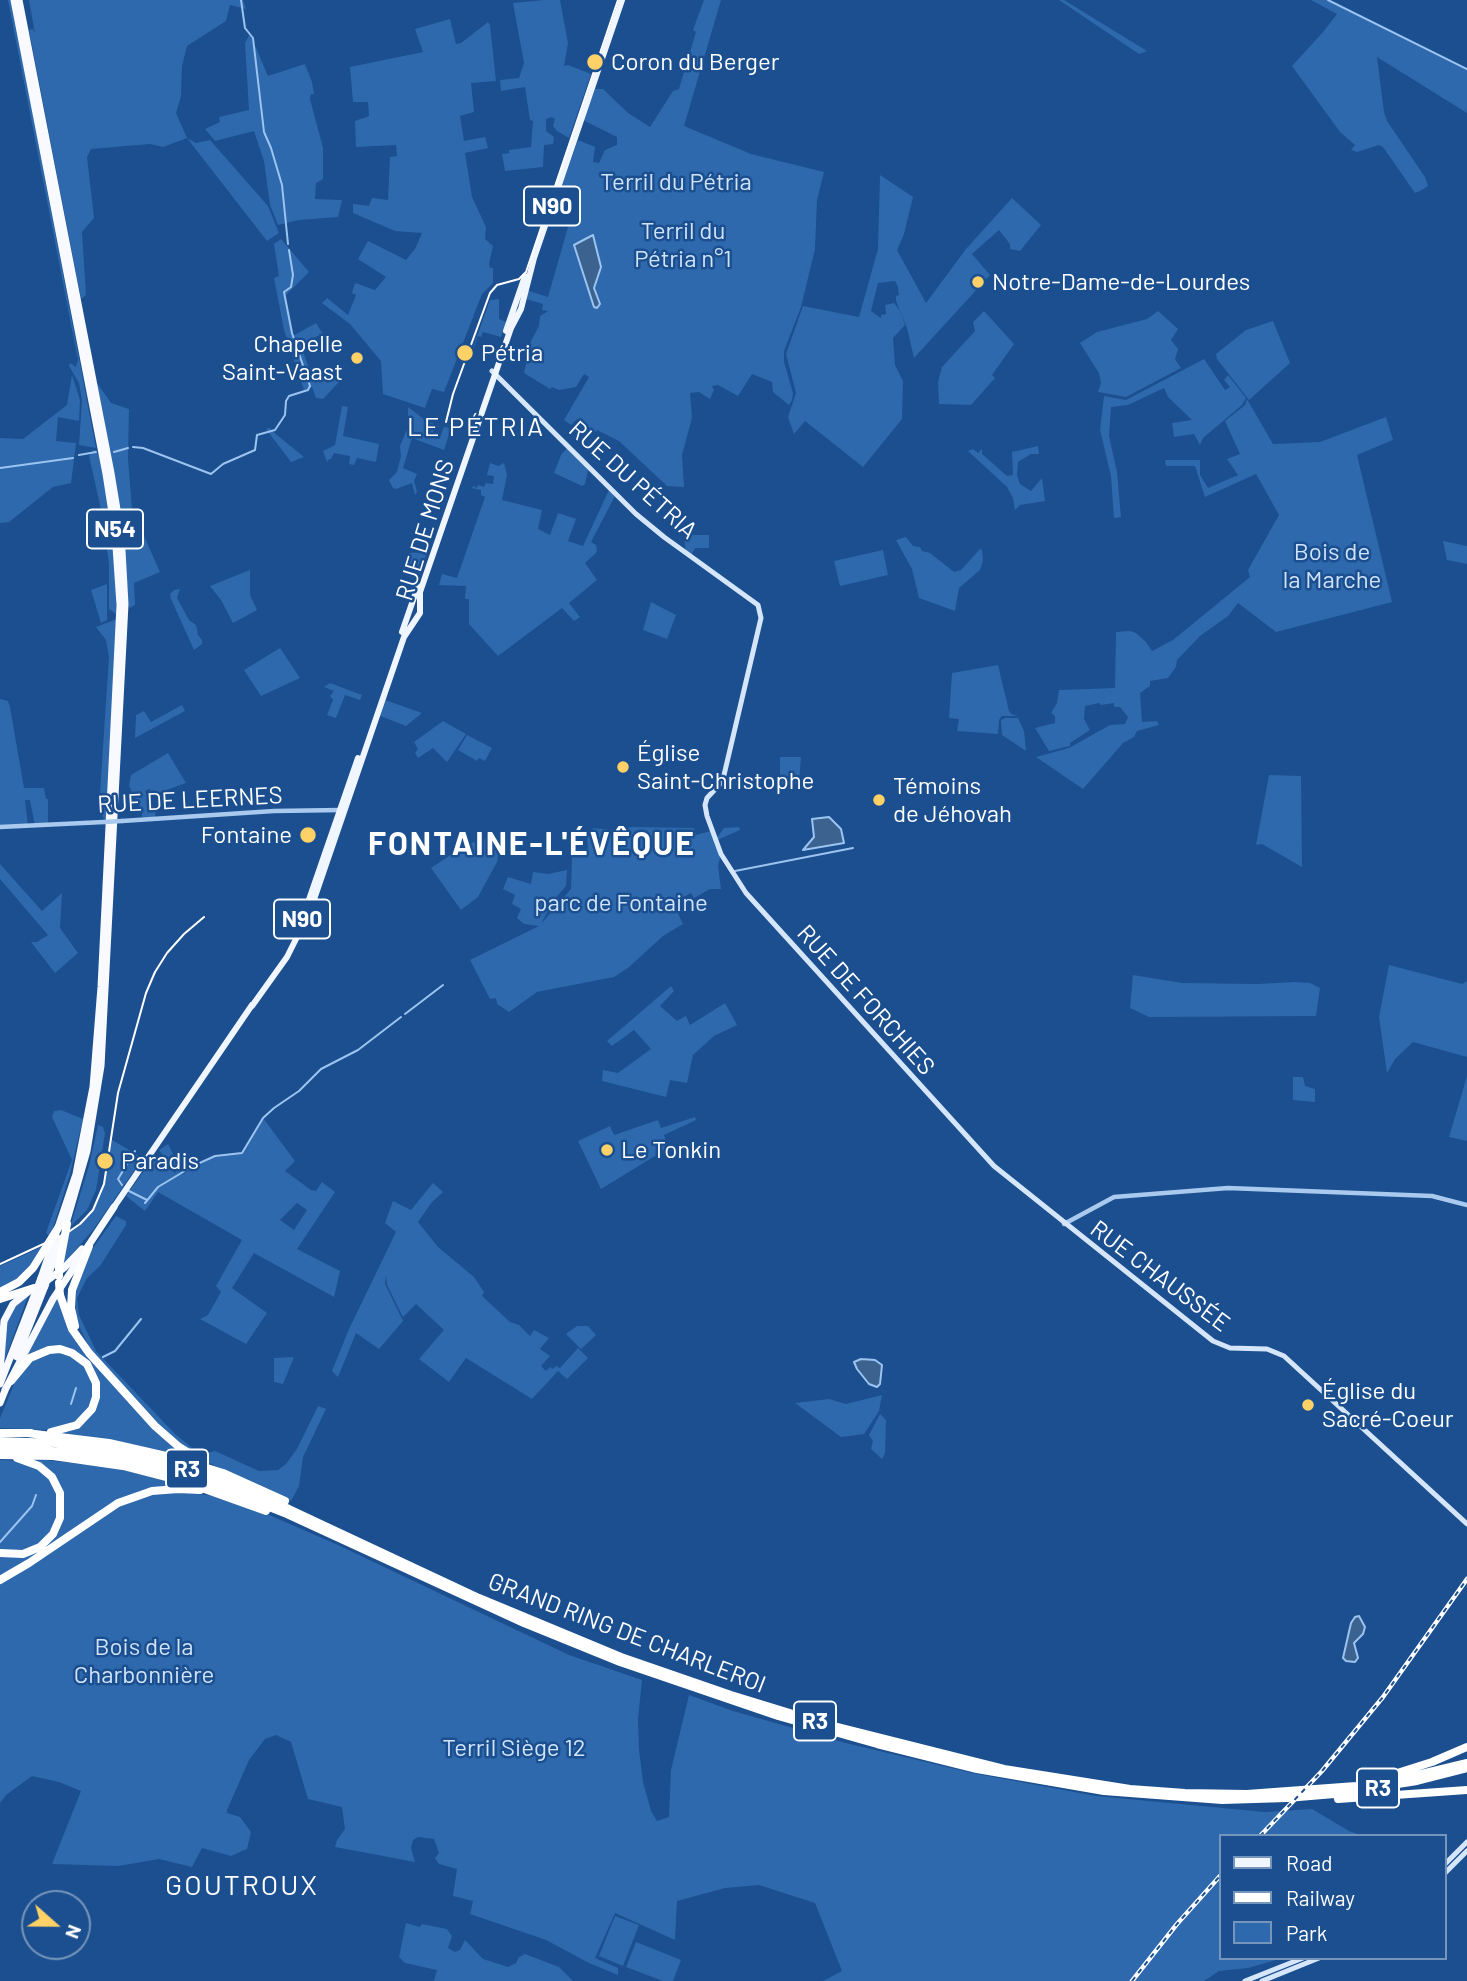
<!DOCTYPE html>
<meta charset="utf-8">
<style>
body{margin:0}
#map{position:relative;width:1467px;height:1981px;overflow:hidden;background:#1b4f8f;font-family:Barlow,sans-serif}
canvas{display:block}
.legend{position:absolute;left:1219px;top:1834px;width:228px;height:126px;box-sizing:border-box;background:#1b4f8f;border:2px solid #7695bc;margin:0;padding:9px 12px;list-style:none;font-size:21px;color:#fff}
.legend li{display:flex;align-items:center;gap:14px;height:35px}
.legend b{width:35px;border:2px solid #7695bc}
.north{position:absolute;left:21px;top:1890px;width:70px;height:70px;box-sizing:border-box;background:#1b4f8f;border:2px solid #7695bc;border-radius:50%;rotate:111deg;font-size:19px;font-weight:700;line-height:28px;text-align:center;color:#fff}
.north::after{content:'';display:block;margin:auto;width:24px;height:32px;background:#ffd166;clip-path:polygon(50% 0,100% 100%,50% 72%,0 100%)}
</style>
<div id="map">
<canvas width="1467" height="1981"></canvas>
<ul class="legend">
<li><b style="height:9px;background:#f0f6ff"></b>Road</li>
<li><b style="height:9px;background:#fff"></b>Railway</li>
<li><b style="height:19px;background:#2e69ad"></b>Park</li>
</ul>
<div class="north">N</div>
</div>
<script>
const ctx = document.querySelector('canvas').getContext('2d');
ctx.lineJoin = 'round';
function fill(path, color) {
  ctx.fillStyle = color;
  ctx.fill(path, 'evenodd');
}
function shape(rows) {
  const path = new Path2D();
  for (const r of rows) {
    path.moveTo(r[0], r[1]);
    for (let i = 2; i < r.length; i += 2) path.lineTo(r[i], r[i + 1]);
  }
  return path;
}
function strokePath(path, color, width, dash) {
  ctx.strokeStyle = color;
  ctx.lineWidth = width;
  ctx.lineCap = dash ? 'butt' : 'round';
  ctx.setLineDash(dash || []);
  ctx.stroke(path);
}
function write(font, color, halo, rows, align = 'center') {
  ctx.font = font + ' Barlow,sans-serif';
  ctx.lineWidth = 5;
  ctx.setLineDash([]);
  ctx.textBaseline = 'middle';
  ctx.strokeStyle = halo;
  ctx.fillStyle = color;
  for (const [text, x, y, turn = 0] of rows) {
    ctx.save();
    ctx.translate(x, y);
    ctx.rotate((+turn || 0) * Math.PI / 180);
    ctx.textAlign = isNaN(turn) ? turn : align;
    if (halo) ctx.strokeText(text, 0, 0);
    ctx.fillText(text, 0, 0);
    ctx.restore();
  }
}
fill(shape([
 [8,0,11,0,96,448,79,445,82,400,79,383,69,366,70,363,76,367,78,360],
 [29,0,243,0,246,9,230,5,226,21,187,46,182,66,181,96,176,113,187,138,196,143,210,140,268,206,279,233,267,241,187,138,163,147,150,144,91,149,87,157,94,218,82,232,86,295,81,299,29,30,33,29,35,34],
 [544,0,560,0,568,43,564,66,568,65,591,74,569,138,557,131,553,126,555,119,552,117,546,119,546,131,554,137,553,144,544,145,543,167,505,171,502,154,509,153,509,150,531,147,533,121,530,120,525,87,501,91,500,80,519,78,524,63,513,3],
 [704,0,721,0,684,126,751,154,824,172,817,200,815,249,801,307,784,351,784,362,793,393,792,400,789,405,773,392,772,382,752,374,738,396,718,385,712,386,714,390,710,399,699,392,690,393,692,418,682,455,684,487,667,486,619,441,597,430,596,432,577,419,571,425,564,420,589,377,584,374,576,387,559,390,552,387,550,389,524,373,531,341,539,326,540,316,548,311,542,310,543,304,526,299,526,290,548,297,574,206,572,201,558,196,578,140,595,147,593,162,599,163,605,150,617,145,617,137,583,120,595,89,603,89,628,113,650,127,673,91,679,89,696,32,693,30],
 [1059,0,1064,0,1147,51,1139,54],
 [1311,0,1328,0,1467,69,1467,113,1377,57,1384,112,1387,121,1425,177,1428,186,1420,191,1415,193,1383,147,1379,145,1357,152,1351,150,1355,145,1340,132,1292,66,1323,32,1337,14],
 [450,19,456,44,461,43,488,22,490,25,496,81,471,83,474,112,460,116,464,141,485,137,488,148,465,153,472,197,486,227,485,239,493,246,489,264,490,268,493,268,493,283,482,294,444,392,432,389,425,408,383,394,381,361,350,324,322,303,327,298,348,315,356,295,352,293,355,283,375,290,386,277,358,259,368,241,406,260,415,249,422,233,395,231,353,213,353,204,369,206,372,198,388,200,390,157,397,156,396,145,356,147,355,121,369,116,368,102,353,102,350,67,423,52,415,29],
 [250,34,268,76,305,64,312,82,314,94,311,94,310,99,323,148,323,179,316,183,315,199,342,200,338,217,299,220,278,225,270,205,264,161,254,131,215,141,205,129,220,122,219,117,249,110,245,43],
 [880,175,913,197,904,234,897,250,926,303,966,249,1012,198,1041,225,1020,251,1010,249,1010,244,999,230,972,254,990,275,914,358,907,328,896,301,896,296,899,295,898,287,895,281,878,283,871,311,881,318,881,315,886,314,885,305,894,303,900,311,905,325,893,338,895,365,903,381,902,419,863,467,805,421,794,434,788,417,796,393,786,354,803,306,859,317,878,249],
 [281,239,309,272,285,296,293,336,316,323,323,334,300,343,314,382,333,375,340,381,323,399,316,398,312,387,304,390,284,330,274,278,279,276,274,244],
 [499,299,499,319,506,322,501,337,483,332,481,337,478,336,465,370,490,300],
 [984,311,1014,344,992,375,995,378,971,405,939,404,938,382,942,367,975,331,973,322],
 [1158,311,1178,329,1171,340,1178,349,1175,359,1181,368,1126,397,1098,392,1101,383,1099,373,1080,343,1097,332,1147,319],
 [1273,321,1290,363,1249,400,1217,359,1216,354,1246,330],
 [1204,359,1225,390,1230,387,1224,380,1228,375,1246,398,1242,405,1203,438,1200,445,1194,434,1174,437,1172,423,1192,420,1168,397,1164,388,1128,405,1111,407,1109,436,1117,472,1121,517,1114,518,1111,476,1100,430,1104,396,1126,400],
 [72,375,80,400,79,421,58,417,56,441,76,443,71,483,53,487,9,522,0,523,0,438,23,439,67,405],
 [97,383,111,403,129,409,128,459,132,509,160,572,134,583,135,605,129,608,121,510],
 [1247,399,1273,444,1320,442,1386,417,1393,440,1357,455,1392,602,1276,632,1238,603,1228,616,1200,636,1177,660,1176,667,1168,678,1150,681,1150,686,1140,693,1142,722,1157,721,1159,725,1137,731,1134,737,1123,743,1083,789,1036,757,1069,748,1110,725,1125,724,1128,717,1120,707,1114,707,1114,703,1101,705,1099,703,1085,706,1084,719,1090,730,1070,743,1070,746,1049,751,1035,728,1055,723,1055,716,1051,713,1057,703,1059,690,1115,688,1116,632,1130,631,1136,633,1146,642,1152,651,1173,640,1250,577,1248,570,1279,515,1256,474,1205,497,1195,466,1166,466,1165,460,1200,460,1200,475,1208,488,1238,475,1227,459,1240,454,1225,421,1245,405],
 [342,406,348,407,343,436,379,444,376,462,357,458,354,465,349,464,350,456,334,453,331,459,329,459,327,462,323,451,335,445],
 [408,407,425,420,440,427,435,427,432,436,437,439,439,439,444,427,451,428,444,450,412,438,403,468,417,474,414,481,417,492,415,495,412,483,396,489,393,488,389,480,397,472,401,456,400,446,408,427],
 [270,428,272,431,304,457,291,462,266,429],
 [1038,446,1039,454,1031,454,1018,462,1017,475,1020,484,1031,491,1042,478,1045,501,1020,505,1015,510,1013,498,1007,487,968,451,973,449,978,453,982,449,982,454,1007,476,1013,475,1012,452],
 [567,448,588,470,585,484,582,486,554,473,561,455],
 [93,450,96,450,99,456,110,510,116,569,116,614,109,609,109,564,102,514,89,456],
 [490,463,498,466,504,463,507,475,502,500,542,510,538,529,550,535,558,513,576,519,568,541,583,546,609,490,615,496,591,542,596,545,597,552,585,563,597,580,569,603,580,617,574,621,562,608,498,656,469,624,469,599,465,599,466,586,439,585,442,574,457,578,485,497,481,495,481,490,472,488,473,486,477,488,478,485,484,487,486,483,493,484,494,476,487,475],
 [684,535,709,535,709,548,695,548,691,556,686,553],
 [906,537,913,546,920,547,922,551,930,553,954,572,961,570,980,549,982,550,983,561,980,570,959,588,955,611,919,598,912,569,896,540],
 [1443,541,1467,546,1467,564,1447,560],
 [883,550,888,575,840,586,834,561],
 [427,552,418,579,401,574,409,553],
 [250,570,250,595,257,610,233,623,221,600,210,586],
 [107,584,107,620,101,623,91,590],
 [180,589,177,598,189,620,196,625,198,635,202,640,202,644,194,650,171,599,170,594,174,590],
 [651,602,676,615,667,639,643,630],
 [117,619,106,819,104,819,100,810,100,793,109,657,106,640,96,627],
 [280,648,300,678,261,696,244,670],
 [998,665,1009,711,1011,714,1018,716,1002,716,999,720,998,734,957,731,959,719,949,718,952,673],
 [330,683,362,695,360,700,345,695,336,718,327,715,333,700,330,696,334,691,324,687],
 [0,699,8,701,10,707,24,788,44,788,46,799,48,799,48,825,35,826,30,800,25,800,28,826,0,827],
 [385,700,422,713,406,726,378,715],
 [182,705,185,711,135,738,136,715,144,711,151,722],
 [1005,718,1018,718,1024,731,1026,751,1002,735,1001,720],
 [443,721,466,734,447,762,433,748,418,758,415,753,418,749,414,742],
 [467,735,492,748,485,761,479,758,477,761,458,750],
 [168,753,186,783,153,795,149,789,145,791,156,810,155,817,142,817,142,811,129,786,131,775],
 [780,757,801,757,799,783,788,784,789,776,785,776,785,784,780,785],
 [1269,775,1301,776,1302,867,1262,844,1256,845],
 [633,827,694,828,696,835,711,831,715,840,724,828,739,827,740,830,715,841,721,854,718,866,721,889,710,889,694,898,691,893,673,903,683,924,663,936,628,968,614,977,537,992,509,1012,497,1004,496,998,490,999,470,960,539,926,524,924,517,918,521,909,512,904,515,895,503,889,508,877,531,884,533,872,548,874,567,870,566,886,553,901,541,924,571,889,572,857,588,848,587,838,593,828,612,830],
 [488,837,492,839,498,856,497,862,478,897,461,910,431,868,464,846],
 [0,864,42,911,62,893,60,928,78,953,55,973,31,942,37,942,48,935,0,879],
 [1389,965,1462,984,1467,981,1467,1057,1413,1042,1395,1059,1387,1073,1379,1017],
 [1133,975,1182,983,1258,984,1295,982,1310,983,1320,988,1316,1016,1149,1017,1130,1008],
 [671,986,674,991,660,1006,677,1021,686,1016,690,1025,725,1003,737,1025,714,1036,693,1055,687,1083,670,1080,666,1097,602,1081,603,1070,618,1073,651,1049,634,1030,612,1046,607,1041],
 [1467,1076,1467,1141,1449,1137],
 [1293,1077,1303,1077,1305,1086,1315,1089,1315,1102,1293,1100],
 [61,1110,83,1119,70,1174,50,1237,46,1233,49,1224,72,1160,52,1117,54,1111],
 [695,1117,696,1120,664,1135,668,1148,601,1189,578,1141,610,1126,614,1135,658,1120,661,1128],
 [263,1118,295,1161,285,1171,311,1190,316,1191,322,1182,335,1192,297,1249,340,1271,334,1297,254,1253,232,1288,267,1313,246,1344,200,1319,208,1315,221,1292,216,1286,242,1240,158,1192,145,1211,126,1196,153,1158,177,1174,159,1150,168,1144,183,1174,215,1156,242,1153],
 [297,1203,307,1210,294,1230,280,1220],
 [98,1125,103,1127,105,1133,96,1190,87,1210,70,1227,89,1166],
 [112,1140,143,1158,93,1230,63,1264,69,1233,92,1213,101,1194],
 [433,1183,443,1192,432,1202,413,1229,418,1222,438,1247,474,1277,484,1292,482,1296,510,1322,519,1325,530,1336,534,1330,549,1338,540,1349,550,1356,541,1366,546,1371,550,1367,553,1369,556,1366,560,1368,578,1348,588,1358,567,1379,558,1371,532,1399,466,1358,449,1382,419,1359,444,1330,416,1304,403,1317,387,1285,386,1274,385,1284,403,1321,379,1349,356,1333,338,1377,332,1371,349,1329,396,1232,385,1223,393,1201,411,1210],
 [116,1216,126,1221,126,1225,100,1266,87,1278,77,1298,79,1315,96,1351,175,1434,196,1451,207,1453,215,1451,259,1471,278,1470,286,1464,297,1449,318,1406,326,1409,303,1457,299,1486,291,1501,215,1466,190,1452,165,1432,98,1359,88,1345,76,1320,76,1285,88,1255],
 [46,1245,34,1264,15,1281,0,1289,0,1266],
 [28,1296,5,1359,4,1358,6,1322,13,1307],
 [58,1296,83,1348,194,1460,56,1433,92,1412,94,1372,63,1348,23,1362],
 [577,1326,588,1326,596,1335,581,1349,566,1334],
 [61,1352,69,1354,84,1365,92,1378,93,1391,90,1406,77,1421,50,1430,0,1428,0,1418,15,1382,25,1366,41,1354],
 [294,1357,283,1384,274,1382,274,1358],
 [882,1395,879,1411,864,1434,841,1437,795,1403,829,1399,846,1404],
 [880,1414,886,1420,885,1453,882,1459,871,1449,873,1441,869,1435],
 [27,1458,116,1468,194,1488,125,1498,0,1577,0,1555,7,1557,53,1537,61,1491],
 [0,1460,19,1461,36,1467,48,1477,56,1491,59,1513,53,1529,43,1541,26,1550,0,1550],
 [181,1492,216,1496,267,1514,338,1545,569,1655,642,1680,638,1719,639,1750,643,1782,651,1811,657,1821,669,1817,671,1770,689,1695,733,1711,846,1743,972,1773,1096,1796,1265,1812,1312,1809,1349,1831,1364,1836,1220,1836,1220,1958,1283,1958,1248,1968,1219,1971,1204,1981,823,1981,842,1971,815,1903,759,1885,725,1888,677,1901,675,1940,615,1913,595,1958,618,1968,618,1975,589,1963,546,1940,470,1914,473,1901,453,1896,457,1869,439,1864,435,1858,439,1853,434,1839,418,1837,413,1840,411,1848,415,1862,335,1847,337,1840,345,1829,342,1807,308,1799,291,1742,276,1735,265,1739,249,1760,227,1810,227,1813,240,1817,251,1832,247,1849,231,1856,202,1848,192,1867,159,1859,118,1866,52,1864,81,1791,59,1782,32,1776,6,1795,0,1803,0,1583,114,1509,146,1496],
 [615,1916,639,1925,623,1966,599,1956],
 [406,1923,420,1927,422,1924,447,1929,452,1936,448,1948,455,1952,460,1950,465,1940,483,1959,508,1967,516,1963,519,1957,525,1954,559,1967,573,1981,434,1981,437,1970,405,1963,399,1957],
 [636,1942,681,1960,673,1981,663,1981,626,1967]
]), '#2e69ad');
const water = shape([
 [593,235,601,267,594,288,600,304,597,308,594,307,574,245,593,235],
 [829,817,841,829,844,843,803,850,814,837,812,819,829,817],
 [861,1359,875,1360,882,1365,880,1384,877,1387,869,1384,857,1369,854,1362,861,1359],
 [1359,1616,1365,1627,1363,1634,1354,1643,1358,1658,1355,1662,1346,1661,1343,1658,1351,1623,1355,1617,1359,1616]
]);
fill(water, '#3c6290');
strokePath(water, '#9cc4f0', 2);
strokePath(shape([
 [241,0,245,28,253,38,264,132,271,148,282,185,288,244],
 [1328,0,1467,69],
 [133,447,143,448,211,474,223,464,255,450,257,435,275,430,285,415,286,401,289,396,308,390,310,386,292,333,284,292,291,287,293,275,289,250],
 [114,452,128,448],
 [79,455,96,452],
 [0,468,73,458],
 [735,871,853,848],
 [405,1014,443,985],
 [122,1185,118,1179,135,1151],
 [129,1191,147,1200],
 [145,1203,158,1187,193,1166,215,1156,242,1153,263,1118,274,1108,299,1091,321,1069,358,1050,401,1017],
 [103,1357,115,1351,141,1319],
 [71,1404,76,1388],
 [0,1542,32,1506,36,1495]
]), '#9cc4f0', 2);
strokePath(shape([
 [122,821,274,811,341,810],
 [0,827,104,822],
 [1064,1224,1114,1197,1228,1188,1432,1196,1467,1205]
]), '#a9c9ee', 4.5);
strokePath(shape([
 [492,371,636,514,664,537,758,605,761,618,724,775,720,784,707,798,705,805,707,816,721,854,746,893,994,1166,1213,1341,1230,1348,1267,1349,1284,1356,1467,1524],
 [1444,1865,1467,1842],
 [1444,1874,1467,1851],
 [1245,1981,1303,1958],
 [1262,1981,1319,1958]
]), '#d6e6fa', 5);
strokePath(shape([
 [506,331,525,276],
 [402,632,418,586],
 [303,917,358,758],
 [252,1006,287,957,310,911,404,637,420,613,420,592,511,328,521,309,534,258,622,0],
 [114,1207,252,1005]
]), '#f0f6ff', 6);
strokePath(shape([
 [14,0,106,474,115,532,120,605,101,987,93,1087,76,1174,41,1278],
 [19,0,111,473,121,533,125,604,101,1066,87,1151,65,1227],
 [49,1273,62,1238],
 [44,1283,64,1268,82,1249],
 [17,1357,45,1286],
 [0,1372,4,1321,13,1304,28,1292],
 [0,1384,36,1291],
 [5,1390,53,1299,114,1207],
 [0,1403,6,1388]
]), '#f8faff', 7);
strokePath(shape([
 [59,1267,67,1224],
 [0,1292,19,1282,33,1268,58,1228],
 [60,1295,72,1329,89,1353,155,1426,179,1447,205,1463],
 [0,1299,34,1288],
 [75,1326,71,1308,72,1290,89,1246],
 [11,1381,30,1358,49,1350,60,1349,72,1353,87,1364,96,1383,96,1397,92,1409,77,1425,51,1432],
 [0,1433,31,1433],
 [27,1433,109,1443,175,1458,223,1473,285,1501],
 [0,1441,56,1443,117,1451,205,1474,289,1509,479,1598,621,1657,731,1695,829,1725,1004,1769,1130,1789,1185,1793,1247,1794,1356,1786,1417,1775,1467,1763],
 [0,1448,87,1453,145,1464,203,1481,287,1514,524,1623,620,1662,778,1716,877,1744,977,1769,1104,1791,1222,1800,1287,1798,1334,1794,1417,1781,1467,1768],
 [0,1455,53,1456,123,1466,185,1482,266,1511],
 [0,1553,23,1554,40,1547,53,1534,60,1518,60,1493,52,1477,39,1466,17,1458],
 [0,1580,29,1563,118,1503,152,1491,178,1489,200,1490],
 [1391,1775,1432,1762,1467,1747],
 [1338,1799,1467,1790]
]), '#fff', 8);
strokePath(shape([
 [446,422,453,394,490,293,497,285,519,279,526,272,618,0],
 [0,1264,67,1233,80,1224,93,1210,104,1184,118,1093,146,993,155,972,167,953,184,934,204,917]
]), '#fff', 2);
const rail = shape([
 [1260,1836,1322,1771,1383,1697,1467,1579],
 [1132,1981,1177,1924,1220,1876]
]);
strokePath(rail, '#fff', 4.5);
strokePath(rail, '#1b4f8f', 2, [5]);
strokePath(shape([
 [104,822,122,821]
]), '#a9c9ee', 4.5);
strokePath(shape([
 [45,1286,49,1273],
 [36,1291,41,1278]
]), '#f8faff', 7);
strokePath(shape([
 [59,1276,59,1267],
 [59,1283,60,1295]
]), '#fff', 8);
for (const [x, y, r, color] of [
 [595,62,9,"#ffd166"],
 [978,282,7,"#ffd166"],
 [465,353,9,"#ffd166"],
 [357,358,7,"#ffd166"],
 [623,767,7,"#ffd166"],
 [879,800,7,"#ffd166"],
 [308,835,9,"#ffd166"],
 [607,1150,7,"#ffd166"],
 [105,1161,9,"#ffd166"],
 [1308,1405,7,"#ffd166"]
]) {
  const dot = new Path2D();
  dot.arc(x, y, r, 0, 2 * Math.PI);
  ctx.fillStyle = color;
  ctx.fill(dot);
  strokePath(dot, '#1b4f8f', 2.5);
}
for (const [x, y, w] of [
 [552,206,56],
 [115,529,56],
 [302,919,56],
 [187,1469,42],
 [815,1721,42],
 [1378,1788,42]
]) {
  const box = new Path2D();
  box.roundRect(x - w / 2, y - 19.5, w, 39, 5);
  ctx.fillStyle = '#1b4f8f';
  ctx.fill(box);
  strokePath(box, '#fff', 2);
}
write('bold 23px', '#fff', null, [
 ["N90",552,206],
 ["N54",115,529],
 ["N90",302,919],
 ["R3",187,1469],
 ["R3",815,1721],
 ["R3",1378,1788]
]);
write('24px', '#fff', '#1b4f8f', [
 ["Coron du Berger",611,62],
 ["Notre-Dame-de-Lourdes",992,282],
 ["Chapelle",343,344,"right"],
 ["Saint-Vaast",343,372,"right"],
 ["Pétria",481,353],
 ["Église",637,753],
 ["Saint-Christophe",637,781],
 ["Témoins",893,786],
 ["de Jéhovah",893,814],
 ["Fontaine",292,835,"right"],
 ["Le Tonkin",621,1150],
 ["Paradis",121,1161],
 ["Église du",1322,1391],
 ["Sacré-Coeur",1322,1419]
], 'left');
write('24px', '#cfe3fa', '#1b4f8f', [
 ["Terril du Pétria",676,182],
 ["Terril du",683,231],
 ["Pétria n°1",683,259],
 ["Bois de",1332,552],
 ["la Marche",1332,580],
 ["parc de Fontaine",621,903],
 ["Bois de la",144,1647],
 ["Charbonnière",144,1675],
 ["Terril Siège 12",514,1748]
]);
write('24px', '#fff', '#1b4f8f', [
 ["RUE DU PÉTRIA",633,480,42],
 ["RUE DE MONS",425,530,-73],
 ["RUE DE LEERNES",190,800,-3],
 ["RUE DE FORCHIES",866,1000,48],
 ["RUE CHAUSSÉE",1160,1276,37],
 ["GRAND RING DE CHARLEROI",627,1633,21]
]);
ctx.letterSpacing = '2px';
write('26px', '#fff', '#1b4f8f', [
 ["LE PÉTRIA",476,427]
]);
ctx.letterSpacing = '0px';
ctx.letterSpacing = '2px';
write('28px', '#fff', '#1b4f8f', [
 ["GOUTROUX",242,1886]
]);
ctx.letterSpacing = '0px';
ctx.letterSpacing = '2px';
write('bold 32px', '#fff', '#1b4f8f', [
 ["FONTAINE-L'ÉVÊQUE",532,844]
]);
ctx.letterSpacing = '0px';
</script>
